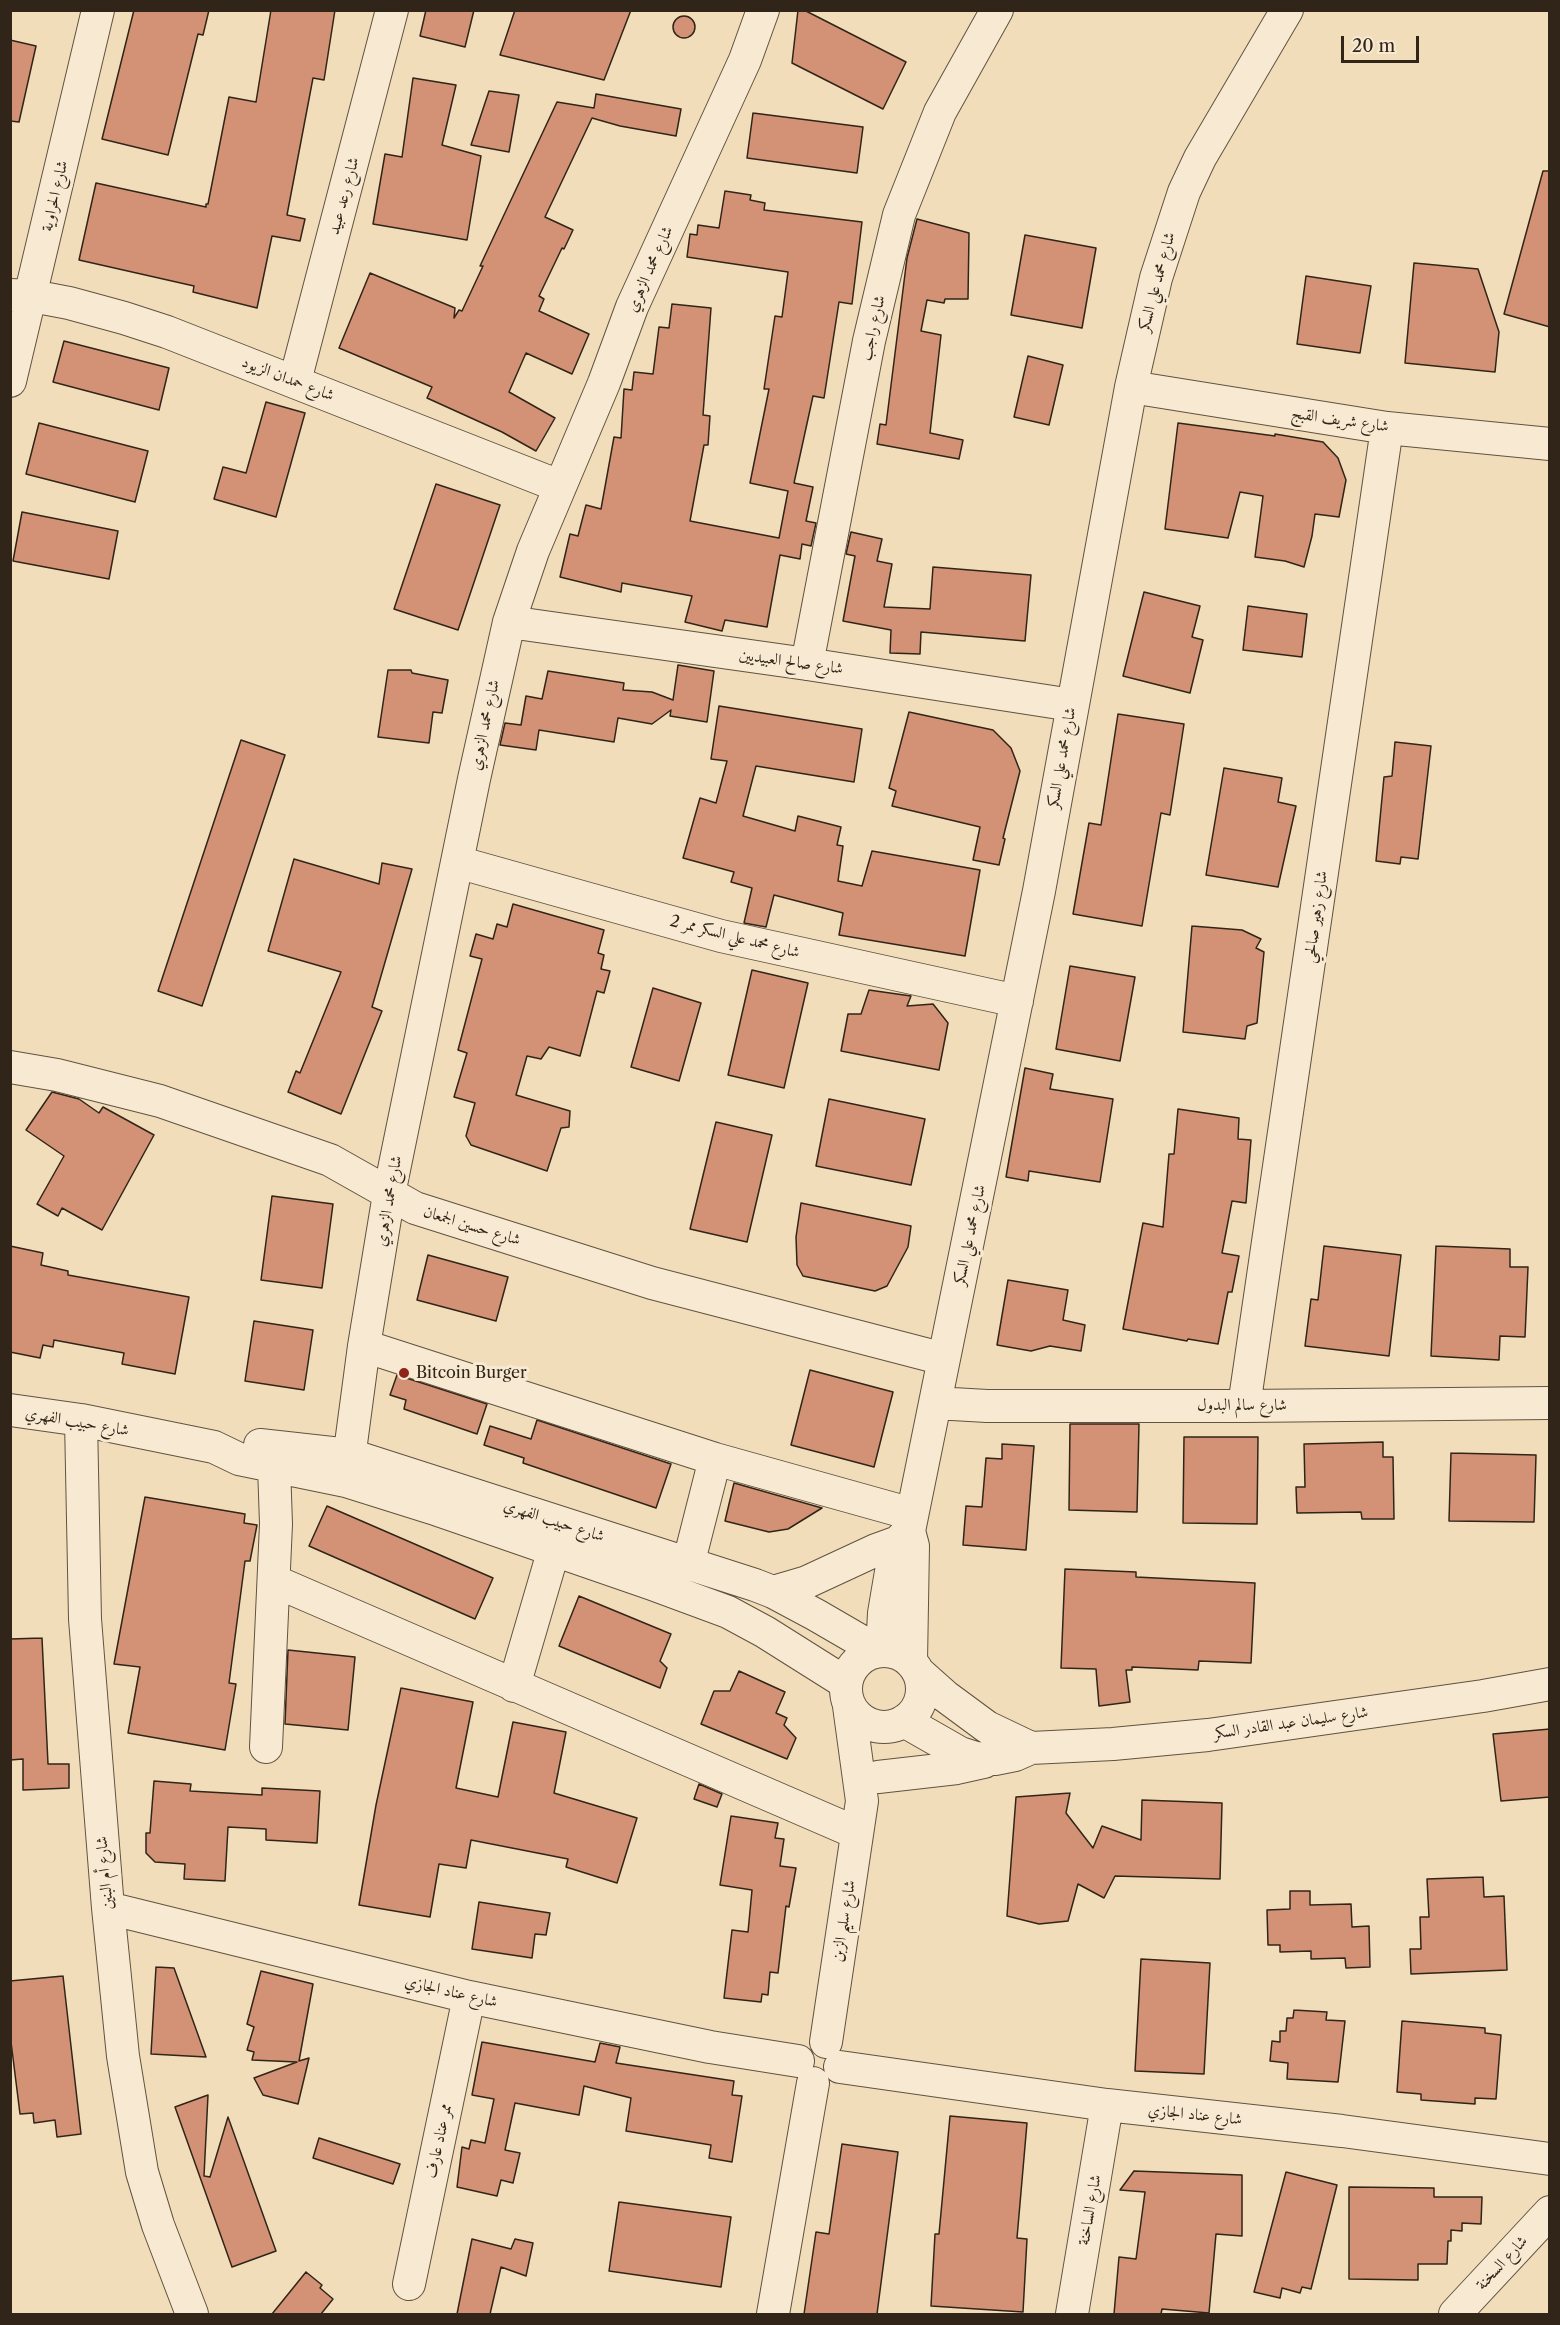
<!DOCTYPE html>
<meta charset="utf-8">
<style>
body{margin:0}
#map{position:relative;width:1560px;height:2325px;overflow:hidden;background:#f2ddba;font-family:"Libre Caslon Text",serif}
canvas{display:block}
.frame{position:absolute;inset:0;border:12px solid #302518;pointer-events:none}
.scale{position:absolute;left:1341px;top:36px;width:78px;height:27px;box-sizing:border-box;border:3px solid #302518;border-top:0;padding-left:8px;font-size:18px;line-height:21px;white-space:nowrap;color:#302518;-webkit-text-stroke:4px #f7e9d2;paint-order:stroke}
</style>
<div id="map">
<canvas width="1560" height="2325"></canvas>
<div class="frame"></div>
<div class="scale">20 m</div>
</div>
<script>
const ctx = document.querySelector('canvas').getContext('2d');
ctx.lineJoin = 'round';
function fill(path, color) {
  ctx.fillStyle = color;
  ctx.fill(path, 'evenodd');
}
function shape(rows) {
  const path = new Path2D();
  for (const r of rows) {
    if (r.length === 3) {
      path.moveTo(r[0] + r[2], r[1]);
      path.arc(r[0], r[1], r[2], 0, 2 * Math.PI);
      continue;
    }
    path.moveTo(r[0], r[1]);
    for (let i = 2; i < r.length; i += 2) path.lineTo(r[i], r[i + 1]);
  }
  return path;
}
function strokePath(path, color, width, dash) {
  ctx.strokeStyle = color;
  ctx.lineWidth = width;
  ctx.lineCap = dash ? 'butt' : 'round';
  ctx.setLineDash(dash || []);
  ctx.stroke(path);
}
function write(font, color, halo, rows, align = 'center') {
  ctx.font = font + ' "Libre Caslon Text",Amiri,serif';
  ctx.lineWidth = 6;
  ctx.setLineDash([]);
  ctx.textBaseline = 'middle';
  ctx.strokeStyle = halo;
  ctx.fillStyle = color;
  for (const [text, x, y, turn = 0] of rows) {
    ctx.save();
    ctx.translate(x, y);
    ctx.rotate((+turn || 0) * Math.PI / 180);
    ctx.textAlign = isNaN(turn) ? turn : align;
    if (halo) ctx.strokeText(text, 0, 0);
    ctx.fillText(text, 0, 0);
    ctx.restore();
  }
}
const building = shape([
 [134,10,209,10,203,35,198,34,168,155,102,139,134,10],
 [271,10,335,10,324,80,313,78,287,215,305,219,300,241,272,236,257,308,193,292,194,286,79,260,96,183,206,207,206,204,208,204,229,97,256,102,271,10],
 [426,10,474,10,465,47,420,36,426,10],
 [515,10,631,10,604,80,500,55,515,10],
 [798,10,804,10,906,62,883,109,792,63,798,10],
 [684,27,11],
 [10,40,36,46,19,122,10,121,10,40],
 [413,78,456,85,442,145,481,156,467,240,373,224,385,154,402,157,413,78],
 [489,91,519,95,509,152,471,145,489,91],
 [596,94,681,109,676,136,620,126,592,118,545,217,573,230,564,249,562,248,539,296,544,299,539,311,589,334,572,374,526,353,509,392,555,418,536,451,502,432,427,398,432,387,339,348,370,273,455,308,454,318,459,310,462,311,483,266,480,266,557,102,594,108,596,94],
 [753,113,863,127,857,173,747,158,753,113],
 [1543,171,1550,171,1550,327,1504,314,1543,171],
 [725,191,751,195,750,200,765,203,764,210,862,222,852,304,839,302,824,398,813,396,794,483,813,487,806,521,816,523,811,546,802,544,800,559,780,555,767,627,725,620,722,631,685,622,692,596,622,583,621,592,560,577,570,534,578,536,586,505,601,509,614,437,621,438,624,389,632,390,634,372,653,374,659,327,669,328,672,304,711,308,703,415,710,416,708,445,704,445,690,521,779,538,788,491,750,483,769,389,764,389,775,316,782,317,788,272,687,257,690,234,697,235,698,225,719,228,725,191],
 [917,219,969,233,968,299,945,299,944,303,927,300,921,331,941,335,930,433,963,440,959,459,877,444,880,424,886,425,907,258,917,219],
 [1025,235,1096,248,1082,328,1011,315,1025,235],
 [1414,263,1478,269,1499,332,1495,372,1405,363,1414,263],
 [1306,276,1371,286,1360,353,1297,344,1306,276],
 [64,341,169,368,159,410,53,382,64,341],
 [1028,356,1063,365,1049,425,1014,417,1028,356],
 [266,402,305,413,276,517,214,499,223,467,246,473,266,402],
 [39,423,148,451,135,502,26,474,39,423],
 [1178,423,1275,436,1275,434,1323,442,1338,458,1346,480,1339,517,1315,514,1312,536,1304,567,1285,561,1255,557,1263,496,1240,492,1228,538,1165,529,1178,423],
 [436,484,500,505,458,630,394,609,436,484],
 [22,512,118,531,109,579,13,561,22,512],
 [851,532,882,539,877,561,892,564,884,607,930,609,933,567,1031,575,1025,641,921,632,920,654,890,653,891,630,843,621,855,556,846,554,851,532],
 [1144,592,1200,606,1192,637,1203,640,1190,693,1123,676,1144,592],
 [1248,606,1307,614,1302,657,1243,650,1248,606],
 [678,665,714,671,707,722,670,716,671,710,652,724,618,718,614,742,539,730,536,750,500,745,505,723,521,725,526,696,542,699,548,671,624,683,623,690,652,692,673,700,678,665],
 [388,670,411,670,412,673,448,680,442,713,433,712,429,743,378,737,388,670],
 [719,706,862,729,854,782,756,766,743,816,795,831,798,816,841,827,837,845,843,846,838,881,862,886,872,851,980,870,965,956,839,935,843,913,774,895,766,927,744,923,752,888,731,882,734,872,683,858,700,798,716,803,727,761,711,759,719,706],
 [909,712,993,730,1011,748,1020,771,1003,838,1005,839,999,865,973,860,980,827,892,806,896,791,889,788,909,712],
 [1118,714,1184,724,1170,815,1161,813,1142,926,1073,914,1089,823,1101,825,1118,714],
 [241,740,285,755,202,1006,158,991,241,740],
 [1395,742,1431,746,1418,859,1401,857,1400,864,1376,861,1384,777,1392,776,1395,742],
 [1224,768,1282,778,1278,802,1296,806,1278,887,1206,875,1224,768],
 [294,859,379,884,382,863,412,869,372,1007,382,1011,341,1114,288,1092,296,1071,300,1073,341,972,268,951,294,859],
 [513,904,604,930,598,953,604,955,601,969,610,971,604,993,597,991,580,1056,549,1047,541,1059,527,1056,516,1095,570,1111,569,1127,561,1128,547,1171,471,1145,466,1136,475,1103,454,1097,467,1053,458,1050,482,959,470,956,476,934,493,939,497,924,507,927,513,904],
 [1192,926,1242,930,1261,939,1256,948,1264,952,1257,1023,1247,1026,1245,1039,1183,1032,1192,926],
 [1070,966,1135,977,1120,1061,1056,1049,1070,966],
 [752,970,808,983,784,1088,728,1075,752,970],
 [653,988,701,1003,679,1081,631,1067,653,988],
 [869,990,911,996,907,1006,933,1004,948,1023,939,1070,841,1051,848,1014,861,1014,869,990],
 [1025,1068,1053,1074,1050,1089,1113,1099,1100,1182,1029,1171,1028,1181,1006,1177,1025,1068],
 [52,1092,79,1099,99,1113,103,1107,154,1135,102,1230,62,1208,58,1216,37,1204,64,1156,26,1130,52,1092],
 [829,1099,925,1119,911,1185,816,1166,829,1099],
 [1178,1109,1239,1118,1238,1139,1251,1140,1246,1203,1232,1201,1222,1253,1239,1256,1232,1292,1228,1292,1218,1344,1188,1339,1187,1341,1123,1329,1143,1223,1163,1227,1169,1154,1174,1154,1178,1109],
 [716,1122,772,1135,747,1242,690,1229,716,1122],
 [272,1196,333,1204,322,1288,261,1280,272,1196],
 [801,1203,911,1226,908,1247,887,1286,875,1291,803,1276,797,1265,796,1237,801,1203],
 [10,1246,43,1253,41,1265,68,1271,68,1275,189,1297,175,1374,122,1364,124,1353,54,1340,53,1347,43,1345,40,1358,10,1352,10,1246],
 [1324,1246,1401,1255,1389,1356,1305,1346,1311,1299,1318,1300,1324,1246],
 [1436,1246,1510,1249,1510,1267,1528,1267,1525,1337,1500,1336,1499,1360,1431,1356,1436,1246],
 [428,1255,508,1277,496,1321,417,1300,428,1255],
 [1008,1280,1068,1290,1063,1320,1085,1325,1081,1351,1050,1346,1031,1351,997,1345,1008,1280],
 [254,1321,313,1330,304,1390,245,1381,254,1321],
 [810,1370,893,1392,874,1467,791,1445,810,1370],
 [397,1375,487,1404,477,1434,404,1409,406,1400,390,1395,397,1375],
 [537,1420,671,1464,656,1508,523,1463,524,1458,484,1445,490,1426,531,1439,537,1420],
 [1070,1424,1139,1424,1137,1512,1069,1510,1070,1424],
 [1184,1437,1258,1437,1257,1524,1183,1523,1184,1437],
 [1383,1442,1383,1457,1393,1457,1394,1519,1362,1519,1361,1512,1297,1513,1296,1487,1305,1487,1304,1444,1383,1442],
 [1002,1444,1034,1446,1026,1550,963,1545,966,1506,982,1507,986,1458,1002,1459,1002,1444],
 [1451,1453,1536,1455,1534,1522,1449,1521,1451,1453],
 [734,1483,822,1508,788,1529,769,1532,725,1521,734,1483],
 [145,1497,245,1514,244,1523,257,1525,250,1561,245,1561,229,1683,236,1684,225,1750,128,1733,140,1667,114,1664,145,1497],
 [327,1506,493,1578,475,1619,309,1546,327,1506],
 [1065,1569,1136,1572,1136,1577,1255,1583,1251,1663,1199,1661,1198,1670,1132,1667,1132,1670,1126,1670,1130,1702,1099,1706,1096,1669,1061,1668,1065,1569],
 [579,1596,671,1634,660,1661,667,1668,660,1688,559,1646,579,1596],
 [42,1638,48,1764,69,1764,69,1788,23,1790,23,1759,10,1760,10,1639,42,1638],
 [288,1650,355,1657,348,1730,285,1724,288,1650],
 [739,1671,785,1692,776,1713,787,1718,784,1725,796,1738,787,1759,701,1724,714,1691,730,1691,739,1671],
 [401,1688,473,1702,456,1788,498,1797,513,1722,566,1732,554,1793,637,1818,617,1883,566,1867,568,1859,471,1840,466,1868,439,1864,430,1917,359,1905,376,1805,401,1688],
 [1550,1729,1550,1797,1501,1801,1493,1734,1550,1729],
 [154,1781,191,1784,190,1791,262,1795,262,1788,320,1791,317,1843,266,1840,266,1829,228,1827,225,1881,184,1879,185,1864,155,1862,146,1853,146,1833,150,1833,154,1781],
 [699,1784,722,1794,717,1807,694,1799,699,1784],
 [1070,1793,1066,1813,1093,1848,1102,1826,1141,1840,1142,1800,1222,1803,1220,1879,1115,1876,1104,1898,1078,1884,1068,1921,1039,1924,1007,1916,1016,1797,1070,1793],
 [731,1816,778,1823,775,1838,784,1839,780,1866,796,1868,789,1907,786,1906,778,1973,770,1972,768,1995,762,1994,761,2002,724,1998,732,1930,748,1932,752,1890,720,1885,731,1816],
 [1483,1877,1484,1897,1504,1896,1507,1970,1411,1974,1410,1949,1421,1949,1420,1917,1429,1917,1427,1879,1483,1877],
 [1290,1891,1310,1891,1310,1905,1351,1904,1352,1927,1369,1926,1370,1967,1346,1968,1345,1958,1311,1959,1311,1951,1280,1952,1280,1945,1268,1945,1267,1910,1290,1909,1290,1891],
 [479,1902,550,1913,546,1935,535,1934,532,1958,472,1949,479,1902],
 [1141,1959,1210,1963,1204,2074,1135,2071,1141,1959],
 [156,1967,174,1968,206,2057,151,2054,156,1967],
 [261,1971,313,1984,299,2061,309,2058,298,2104,263,2095,254,2078,297,2062,252,2060,254,2052,247,2050,254,2027,247,2024,261,1971],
 [63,1976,81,2134,57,2137,55,2120,34,2123,33,2113,20,2114,10,2034,10,1981,63,1976],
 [1294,2010,1327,2012,1326,2020,1345,2021,1338,2082,1287,2079,1288,2063,1270,2061,1272,2041,1280,2042,1280,2031,1286,2031,1287,2018,1293,2018,1294,2010],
 [1402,2021,1485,2028,1485,2033,1501,2035,1496,2099,1475,2098,1475,2104,1421,2100,1421,2094,1397,2092,1402,2021],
 [482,2042,595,2062,600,2043,620,2047,616,2063,734,2081,732,2095,742,2096,732,2162,709,2158,711,2145,626,2131,631,2098,584,2086,579,2115,515,2103,505,2150,520,2153,513,2183,501,2180,497,2196,457,2187,462,2147,469,2149,471,2140,485,2143,494,2099,472,2095,482,2042],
 [208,2095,204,2176,210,2177,228,2117,276,2251,232,2267,175,2107,208,2095],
 [950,2116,1027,2123,1017,2238,1027,2239,1023,2312,931,2306,935,2234,939,2234,950,2116],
 [319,2138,400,2164,393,2184,313,2158,319,2138],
 [842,2144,898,2152,877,2314,804,2314,816,2232,829,2234,842,2144],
 [1134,2171,1242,2175,1242,2236,1216,2234,1209,2313,1162,2309,1161,2314,1114,2314,1119,2257,1136,2259,1145,2192,1120,2190,1134,2171],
 [1286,2172,1337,2185,1311,2289,1302,2287,1300,2293,1282,2288,1280,2298,1254,2292,1286,2172],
 [1349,2187,1434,2188,1434,2197,1482,2197,1481,2224,1462,2223,1462,2231,1451,2230,1451,2241,1448,2241,1447,2264,1418,2264,1418,2280,1349,2279,1349,2187],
 [619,2202,731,2217,721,2287,609,2271,619,2202],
 [472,2239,511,2249,515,2239,533,2243,526,2276,501,2267,490,2314,457,2314,472,2239],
 [306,2272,322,2285,320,2288,333,2299,321,2314,272,2314,306,2272]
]);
fill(building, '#d39276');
strokePath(building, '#302518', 1.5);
const minor = shape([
 [10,295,32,296,69,303,124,318,167,332,559,486],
 [10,381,98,10],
 [295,381,392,10],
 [1131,387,1387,428,1550,444],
 [509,622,807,664,1072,705],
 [807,664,869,341,899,215,940,112,997,10],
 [457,862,721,936,1017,1001],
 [10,1067,57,1075,160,1101,330,1160,415,1208,652,1283,944,1359],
 [364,1346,715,1459,912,1514],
 [935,1403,987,1406,1244,1406,1550,1403],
 [1244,1406,1387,428],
 [10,1410,81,1420,214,1447,239,1459,346,1481,432,1508,652,1584,728,1612,765,1632,846,1683],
 [81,1420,85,1619,108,1908,123,2056,142,2172,158,2225,192,2314],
 [260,1445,350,1455,755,1585,773,1592,816,1615,878,1651],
 [346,1481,364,1346,389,1194,474,779,509,622,533,551,604,383,632,307,745,60,763,10],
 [688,1565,715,1459],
 [274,1581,857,1833],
 [773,1592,807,1582,876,1550,898,1542],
 [882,1651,884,1613,893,1560,898,1542,908,1532],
 [884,1689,38],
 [911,1662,913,1546,909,1531,1039,891,1131,387,1156,278,1184,192,1200,158,1287,10],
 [918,1672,945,1696,987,1727,1031,1748],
 [514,1686,554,1549],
 [904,1721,960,1753,976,1758,995,1759,1015,1755,1031,1748,1113,1744,1208,1735,1483,1696,1550,1684],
 [266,1747,276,1524,274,1466],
 [878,1777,957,1768,984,1762],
 [108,1908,469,1997,710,2047,798,2061],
 [826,2042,862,1801,849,1706],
 [840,2067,1107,2105,1342,2131,1550,2159],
 [409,2284,469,1997],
 [773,2314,813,2083],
 [1072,2314,1107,2105],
 [1455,2314,1550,2212]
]);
strokePath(minor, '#605340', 34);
strokePath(minor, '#f7e9d2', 32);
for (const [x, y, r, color] of [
 [404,1373,6,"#8f2418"]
]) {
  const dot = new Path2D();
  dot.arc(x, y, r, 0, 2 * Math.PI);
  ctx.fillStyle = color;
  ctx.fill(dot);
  strokePath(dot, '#f7e9d2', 2);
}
write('16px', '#302518', '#f7e9d2', [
 ["شارع الحراوية",55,196,-77],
 ["شارع رعد عبيد",344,196,-75],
 ["شارع محمد الزهري",650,269,-66],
 ["شارع محمد علي السكر",1157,282,-75],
 ["شارع راجب",873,328,-77],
 ["شارع حمدان الزيود",288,379,21],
 ["شارع شريف القبج",1340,420,8],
 ["شارع صالح العبيديين",791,662,8],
 ["شارع محمد الزهري",485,725,-78],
 ["شارع محمد علي السكر",1062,758,-80],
 ["شارع زهير صالحي",1316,917,-82],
 ["شارع محمد علي السكر ممر 2",735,937,14],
 ["شارع محمد الزهري",389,1201,-80],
 ["شارع حسين الجمعان",472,1226,17],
 ["شارع محمد علي السكر",970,1235,-78],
 ["شارع سالم البدول",1242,1405],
 ["شارع حبيب الفهري",77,1422,10],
 ["شارع حبيب الفهري",554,1521,18],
 ["شارع سليمان عبد القادر السكر",1291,1723,-8],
 ["شارع أم البنين",105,1873,-95],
 ["شارع سليم الزبن",844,1921,-81],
 ["شارع عناد الجازي",451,1992,13],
 ["شارع عناد الجازي",1195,2115,6],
 ["ممر عناد عارف",439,2141,-78],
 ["شارع الساخنة",1090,2210,-80],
 ["شارع السخنة",1502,2263,-47]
]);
write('16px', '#302518', '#f7e9d2', [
 ["Bitcoin Burger",416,1373]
], 'left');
</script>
